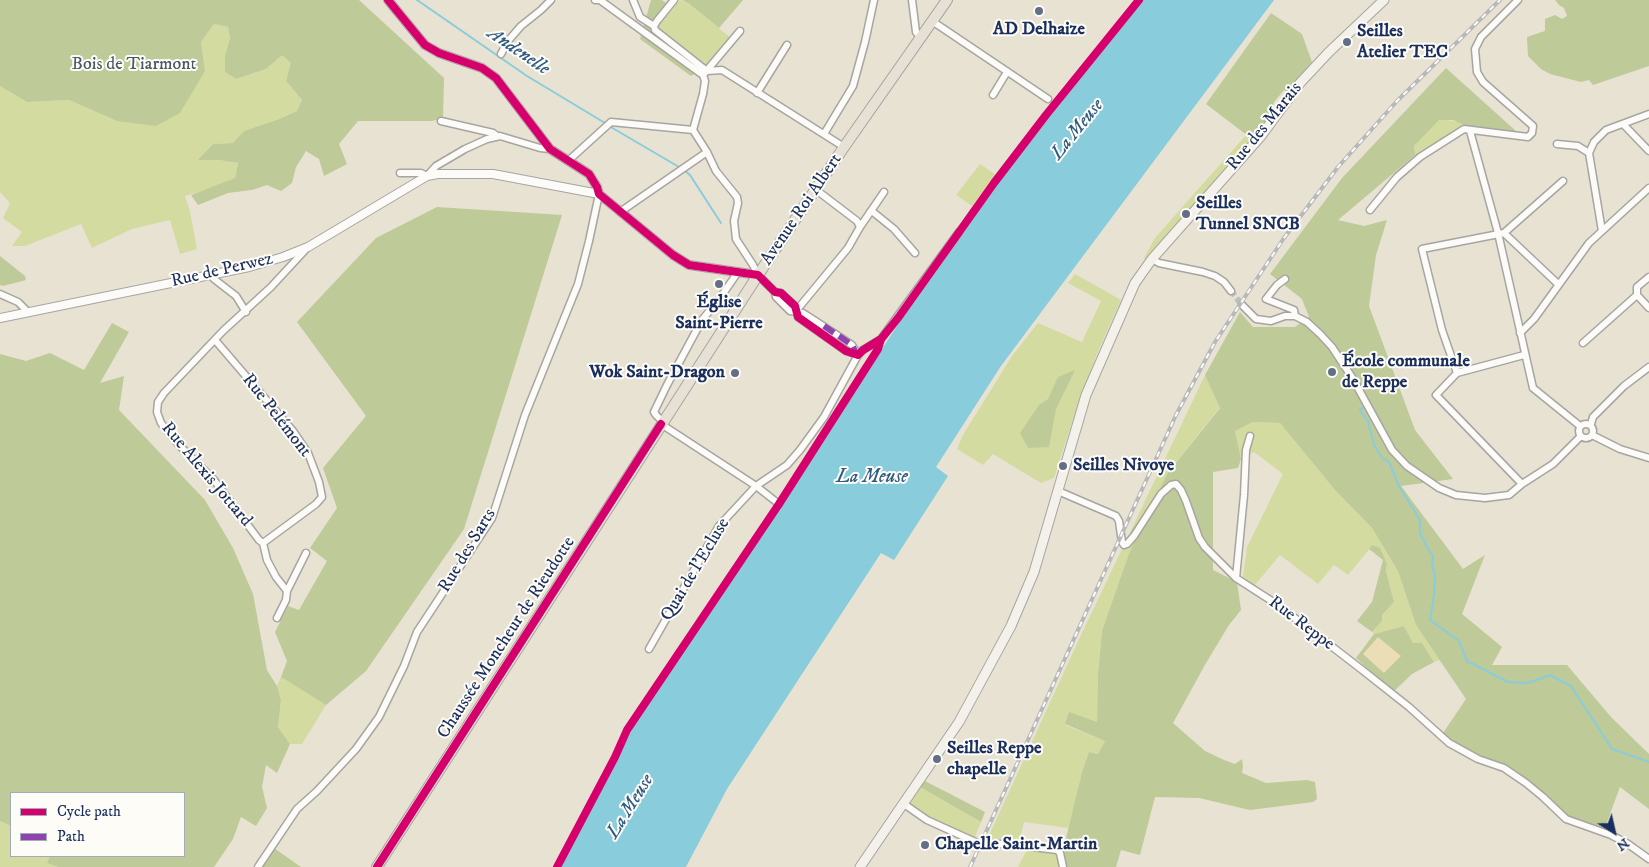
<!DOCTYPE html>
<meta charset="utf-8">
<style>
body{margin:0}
#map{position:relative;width:1649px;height:867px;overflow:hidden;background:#e8e2d3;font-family:"IM FELL DW Pica",serif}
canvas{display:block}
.legend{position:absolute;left:10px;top:792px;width:175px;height:65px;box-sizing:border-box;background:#fdfcf7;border:1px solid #a3aaba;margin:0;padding:6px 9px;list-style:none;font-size:15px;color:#1b2f5e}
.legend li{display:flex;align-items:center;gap:10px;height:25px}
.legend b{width:25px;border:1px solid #a3aaba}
.north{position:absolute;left:1589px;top:807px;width:50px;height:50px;-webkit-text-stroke:4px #fdfcf7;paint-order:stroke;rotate:145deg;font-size:14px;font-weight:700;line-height:20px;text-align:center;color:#1b2f5e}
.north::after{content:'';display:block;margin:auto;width:18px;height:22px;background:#1b2f5e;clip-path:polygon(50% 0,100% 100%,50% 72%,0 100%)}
</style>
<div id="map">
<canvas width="1649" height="867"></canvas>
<ul class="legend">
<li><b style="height:6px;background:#d6006c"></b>Cycle path</li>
<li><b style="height:6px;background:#8e44ad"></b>Path</li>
</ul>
<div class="north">N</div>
</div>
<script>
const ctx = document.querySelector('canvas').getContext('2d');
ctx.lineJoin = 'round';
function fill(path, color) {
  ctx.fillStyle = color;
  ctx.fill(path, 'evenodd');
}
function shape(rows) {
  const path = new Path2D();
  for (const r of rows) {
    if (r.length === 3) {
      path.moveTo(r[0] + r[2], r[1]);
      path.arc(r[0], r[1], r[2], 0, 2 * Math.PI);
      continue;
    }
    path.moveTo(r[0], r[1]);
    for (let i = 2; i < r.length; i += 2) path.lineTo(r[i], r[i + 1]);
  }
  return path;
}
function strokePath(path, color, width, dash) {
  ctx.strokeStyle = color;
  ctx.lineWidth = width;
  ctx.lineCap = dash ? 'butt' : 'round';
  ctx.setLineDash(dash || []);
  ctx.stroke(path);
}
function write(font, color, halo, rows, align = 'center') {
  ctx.font = font + ' "IM FELL DW Pica",serif';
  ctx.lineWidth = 4;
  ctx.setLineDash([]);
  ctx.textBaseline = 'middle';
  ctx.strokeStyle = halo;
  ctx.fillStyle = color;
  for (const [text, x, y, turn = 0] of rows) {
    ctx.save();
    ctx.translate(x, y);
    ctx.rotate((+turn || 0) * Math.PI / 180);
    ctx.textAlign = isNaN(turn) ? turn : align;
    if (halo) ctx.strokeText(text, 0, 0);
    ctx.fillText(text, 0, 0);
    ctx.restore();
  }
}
fill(shape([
 [680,0,688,3,732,39,707,67,656,30],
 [214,24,228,27,230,38,225,56,225,72,236,79,266,69,282,54,292,63,286,81,302,100,297,111,279,119,244,131,233,143,213,144,199,160,219,160,238,163,235,178,208,189,185,196,190,211,197,249,180,254,170,220,132,229,92,248,81,224,25,246,12,246,22,232,3,218,10,203,0,192,0,86,27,102,69,100,117,121,205,71,201,42],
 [1442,119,1458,122,1464,125,1434,146,1433,144,1415,155,1414,146,1436,122],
 [1246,135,1252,139,1145,260,1144,258,1155,238],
 [980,164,996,175,972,206,956,195],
 [1075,274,1121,300,1096,356,1072,422,1054,478,1041,483,993,454,983,465,957,449,963,435,1012,356,1038,323,1082,342,1101,301,1068,283],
 [1205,375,1220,407,1167,474,1102,631,1098,674,1097,723,1065,725,1105,741,1098,754,1089,752,1082,772,1069,828,1024,822,1019,842,986,842,1081,635],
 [1253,422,1280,423,1335,490,1372,528,1398,571,1416,625,1440,660,1434,662,1422,643,1413,643,1404,626,1374,634,1372,632,1382,621,1382,615,1394,602,1386,571,1387,564,1372,546,1348,575,1334,565,1318,584,1280,555,1255,585,1243,577,1247,547,1283,474,1254,452,1241,459,1235,431],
 [281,677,326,705,302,744,290,744,278,727,281,700,277,686],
 [920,787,981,822,973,841,940,826,907,806],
 [0,821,11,826,11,856,50,856,47,863,58,867,0,867],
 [1028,848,1063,851,1065,867,1018,867]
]), '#d4dba0');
fill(shape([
 [0,0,359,0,444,78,443,118,432,121,358,121,339,144,347,164,324,176,319,159,306,151,296,167,292,183,281,191,267,185,252,190,228,193,198,205,191,195,235,178,238,163,219,160,198,160,213,144,233,143,244,131,279,119,297,111,302,100,286,81,291,63,282,55,266,69,236,79,225,72,225,56,230,38,228,27,214,24,201,42,205,71,180,113,156,126,117,121,69,100,27,102,0,86],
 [651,0,662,0,673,8,656,30,707,67,691,76,640,39],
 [682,0,743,0,719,28,688,3],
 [1555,0,1649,0,1649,66,1593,85,1589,80,1581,82,1550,74,1541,69,1528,56,1527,37,1545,31,1545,19,1555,15,1562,19,1567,16,1564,8,1559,5],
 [1271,13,1302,34,1312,62,1288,92,1284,90,1274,102,1271,116,1252,139,1206,104],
 [1446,68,1517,132,1464,125,1453,120,1439,120,1414,146,1415,155,1338,220,1364,226,1387,220,1376,255,1369,306,1415,430,1453,479,1401,486,1463,569,1485,555,1462,614,1502,647,1492,665,1567,665,1611,717,1649,754,1649,809,1620,787,1604,830,1567,818,1527,782,1479,758,1451,742,1443,733,1466,699,1416,625,1398,571,1372,528,1335,490,1280,423,1253,422,1235,431,1241,459,1238,468,1213,472,1213,570,1237,582,1241,610,1229,625,1206,663,1173,723,1205,751,1224,760,1235,764,1242,759,1243,766,1242,773,1266,783,1307,780,1315,782,1317,799,1313,802,1250,810,1199,798,1155,797,1140,855,1121,850,1116,867,1065,867,1063,851,1082,772,1089,752,1098,754,1105,741,1065,724,1069,712,1097,722,1098,674,1102,631,1129,554,1167,474,1220,408,1205,375,1240,312,1253,327,1295,327,1309,317,1302,299,1270,274,1342,178],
 [437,207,562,215,464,529,366,671,326,705,281,677,287,661,275,632,288,606,299,610,327,561,310,548,337,508,323,468,366,416,297,322,376,238],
 [0,256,25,276,26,280,3,286,0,285],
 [112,323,129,332,100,383,124,376,119,410,205,500,233,548,253,594,267,670,277,686,281,700,278,727,290,744,277,773,266,765,262,787,267,808,256,826,241,817,233,839,214,867,58,867,47,863,50,856,184,856,184,793,11,793,11,826,0,821,0,354,26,361,50,353,84,370],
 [1075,370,1056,409,1049,447,1028,448,1020,433,1039,405,1048,399,1058,377],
 [1372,545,1380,548,1387,564,1386,571,1394,602,1382,615,1382,621,1372,632,1357,621,1372,602,1383,560,1369,549],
 [1404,626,1413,643,1422,643,1434,662,1412,674,1393,692,1356,658,1374,634],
 [925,781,985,812,981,822,920,787],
 [274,848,301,867,262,867]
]), '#beca98');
fill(shape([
 [1378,637,1401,656,1384,673,1363,654]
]), '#ebdeb6');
fill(shape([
 [1142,0,1274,0,1001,366,936,467,948,476,894,560,881,553,727,789,686,867,560,867,634,725,781,506,846,404,925,283,1027,144]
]), '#89ccdb');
strokePath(shape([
 [417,0,527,76,605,123],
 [609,126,679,167],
 [684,170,690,175,721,223],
 [820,328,848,347],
 [1363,408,1360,409,1361,412,1368,421,1374,445,1382,458,1389,462,1399,486,1420,520,1420,533,1428,549,1433,556,1432,568,1435,574,1434,595,1430,620,1459,641,1467,661,1508,682,1528,683,1550,675,1571,686,1612,749,1649,762]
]), '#89ccdb', 2);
strokePath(shape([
 [1231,291,1242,305]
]), '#bfbebc', 6, [6, 3]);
const minor = shape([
 [595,0,600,0,703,75],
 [633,0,640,17,654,26],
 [674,0,657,21,654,26,655,30,707,71],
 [912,0,916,32,921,38],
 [932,21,1048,99],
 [740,31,703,75,705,81,703,94,693,130,707,152,716,171,737,197,738,203,734,221,736,239,753,265,758,275,775,292,781,293,795,306,798,317,846,351,858,355],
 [501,54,508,41,521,26,541,10,551,0],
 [707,71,722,70,844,147],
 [757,93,787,45],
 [993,95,1007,72],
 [441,121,493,133,497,136],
 [1623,124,1649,151],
 [1470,131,1498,233,1533,388,1580,426],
 [824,134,853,86,865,42,874,0],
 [1557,144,1578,146,1589,153],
 [568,161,611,122,693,130],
 [400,173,421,173,427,176,436,166,465,149,487,139,500,136,540,148,550,149],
 [1370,210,1397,177,1420,157,1464,129,1528,137,1532,133,1533,126,1483,82,1477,72,1475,49,1481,37,1518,0],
 [620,212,707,152],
 [870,212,873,212,894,229,915,253],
 [860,227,884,192],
 [1602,231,1589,153,1594,142,1606,130,1649,114],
 [1504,233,1563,181],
 [1152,259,1159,263,1203,272,1215,276,1224,282,1231,291],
 [212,275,214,279,236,296,246,312],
 [1285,279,1277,285,1266,299,1294,310,1295,316],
 [775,292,776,297,790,311,803,313,817,322,852,345,858,355],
 [0,294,18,302,28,312],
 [1637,295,1637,287,1649,277],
 [1242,305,1256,319,1271,321,1285,316,1295,316,1307,322,1320,334,1332,347,1353,379,1392,450,1407,466,1439,488,1456,495,1485,498,1509,495,1522,484,1553,464,1581,436],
 [796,311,848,248,860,227,857,221,815,189],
 [1520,333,1534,319,1589,243,1649,188],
 [215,340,293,431,308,453,319,482,322,497,316,504,263,543],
 [1583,343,1637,295,1649,308],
 [1524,355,1457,373,1442,330,1422,249,1504,233,1558,284],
 [1457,373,1436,395,1522,484],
 [663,422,656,415,654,412,667,385,702,320,720,298,738,272],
 [1586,431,7],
 [661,424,756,486,779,504],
 [1591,424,1593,417,1624,386,1649,367],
 [1592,435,1620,449,1649,458],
 [1250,436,1246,450,1244,495,1236,578,1278,605,1361,669,1409,707,1449,743,1478,759,1504,768,1526,783,1543,797,1566,819,1611,835,1628,844,1649,859],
 [1058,491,1116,516,1119,521,1122,542,1124,545,1127,544,1134,536,1161,494,1171,485,1176,484,1181,490,1186,501,1199,538,1205,547,1236,578],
 [287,591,306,553],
 [277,618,286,600,287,591,276,577,267,560,263,543,259,540,214,480,178,444,161,423,157,412,158,402,164,393,223,331,271,287,307,248],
 [649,649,719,526,756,486,787,465,800,450,824,417,858,355,863,350,881,339,959,232],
 [904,804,927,820,980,844,1008,844,1057,850,1060,853,1063,867],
 [258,867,297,809,317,791,356,749,379,717,404,666,417,632,492,518,525,415,578,284,589,241,599,194]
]);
const tertiary = shape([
 [388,0,425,45,439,53,482,68,496,78,550,149,589,174,597,187,599,194],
 [599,194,673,255,689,265,758,275],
 [0,318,249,267,283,257,308,247,427,176,438,174,493,174,599,194]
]);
const secondary = shape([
 [860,867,959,722,1011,626,1034,572,1086,395,1135,283,1152,259,1261,136,1300,83,1329,52,1384,0]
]);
const primary = shape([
 [377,867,758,275,844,147,947,0]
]);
strokePath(minor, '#a6a5a2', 9);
strokePath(tertiary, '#a6a5a2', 10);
strokePath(secondary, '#a6a5a2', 11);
strokePath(primary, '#a6a5a2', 12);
strokePath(minor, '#fcfbf8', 6);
strokePath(tertiary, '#fcfbf8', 8);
strokePath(secondary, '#f4f0ea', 9);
strokePath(primary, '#e7e1d5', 10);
const rail = shape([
 [970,867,1176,415,1215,342,1284,238,1338,167,1397,101,1500,0]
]);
strokePath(rail, '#b6b8ba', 4);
strokePath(rail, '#fdfcf7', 2, [5.5]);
strokePath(shape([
 [824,326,852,345,856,353]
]), '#8e44ad', 6, [12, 6]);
strokePath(shape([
 [388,0,425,45,439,53,482,68,496,78,550,149,589,174,597,187,599,194,673,255,689,265,758,275,775,292,781,293,795,306,798,317,846,351,858,355,863,350,881,339,898,318,994,183,1046,115,1139,0],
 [377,867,661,424],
 [557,867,615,757,627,730,779,504,878,349,881,339]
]), '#d6006c', 8);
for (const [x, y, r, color] of [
 [1039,11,5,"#636e87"],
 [1347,42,5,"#636e87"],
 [1186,214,5,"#636e87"],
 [719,284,5,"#636e87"],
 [1332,372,5,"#636e87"],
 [735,373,5,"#636e87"],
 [1063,466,5,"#636e87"],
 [937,759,5,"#636e87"],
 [925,845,5,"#636e87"]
]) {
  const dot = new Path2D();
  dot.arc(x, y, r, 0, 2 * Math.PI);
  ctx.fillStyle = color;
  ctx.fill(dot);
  strokePath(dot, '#fdfcf7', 2);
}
write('bold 18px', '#1b2f5e', '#fdfcf7', [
 ["AD Delhaize",1039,30,"center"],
 ["Seilles",1357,32],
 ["Atelier TEC",1357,53],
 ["Seilles",1196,204],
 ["Tunnel SNCB",1196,225],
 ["Église",719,303,"center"],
 ["Saint-Pierre",719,324,"center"],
 ["École communale",1342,362],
 ["de Reppe",1342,383],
 ["Wok Saint-Dragon",725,373,"right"],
 ["Seilles Nivoye",1073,466],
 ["Seilles Reppe",947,749],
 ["chapelle",947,770],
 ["Chapelle Saint-Martin",935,845]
], 'left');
write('18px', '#455864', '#fdfcf7', [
 ["Bois de Tiarmont",134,65]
]);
write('18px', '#1b2f5e', '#fdfcf7', [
 ["Rue des Marais",1265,127,-51],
 ["Avenue Roi Albert",802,210,-56],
 ["Rue de Perwez",222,271,-13],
 ["Rue Pelémont",276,416,52],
 ["Rue Alexis Jottard",206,475,50],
 ["Rue des Sarts",468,551,-59],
 ["Quai de l'Ecluse",696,570,-59],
 ["Rue Reppe",1301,624,37],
 ["Chaussée Moncheur de Rieudotte",507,638,-57]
]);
write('italic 19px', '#305b85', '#fdfcf7', [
 ["Andenelle",518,52,34],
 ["La Meuse",1078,130,-51],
 ["La Meuse",872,478],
 ["La Meuse",631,807,-58]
]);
</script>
